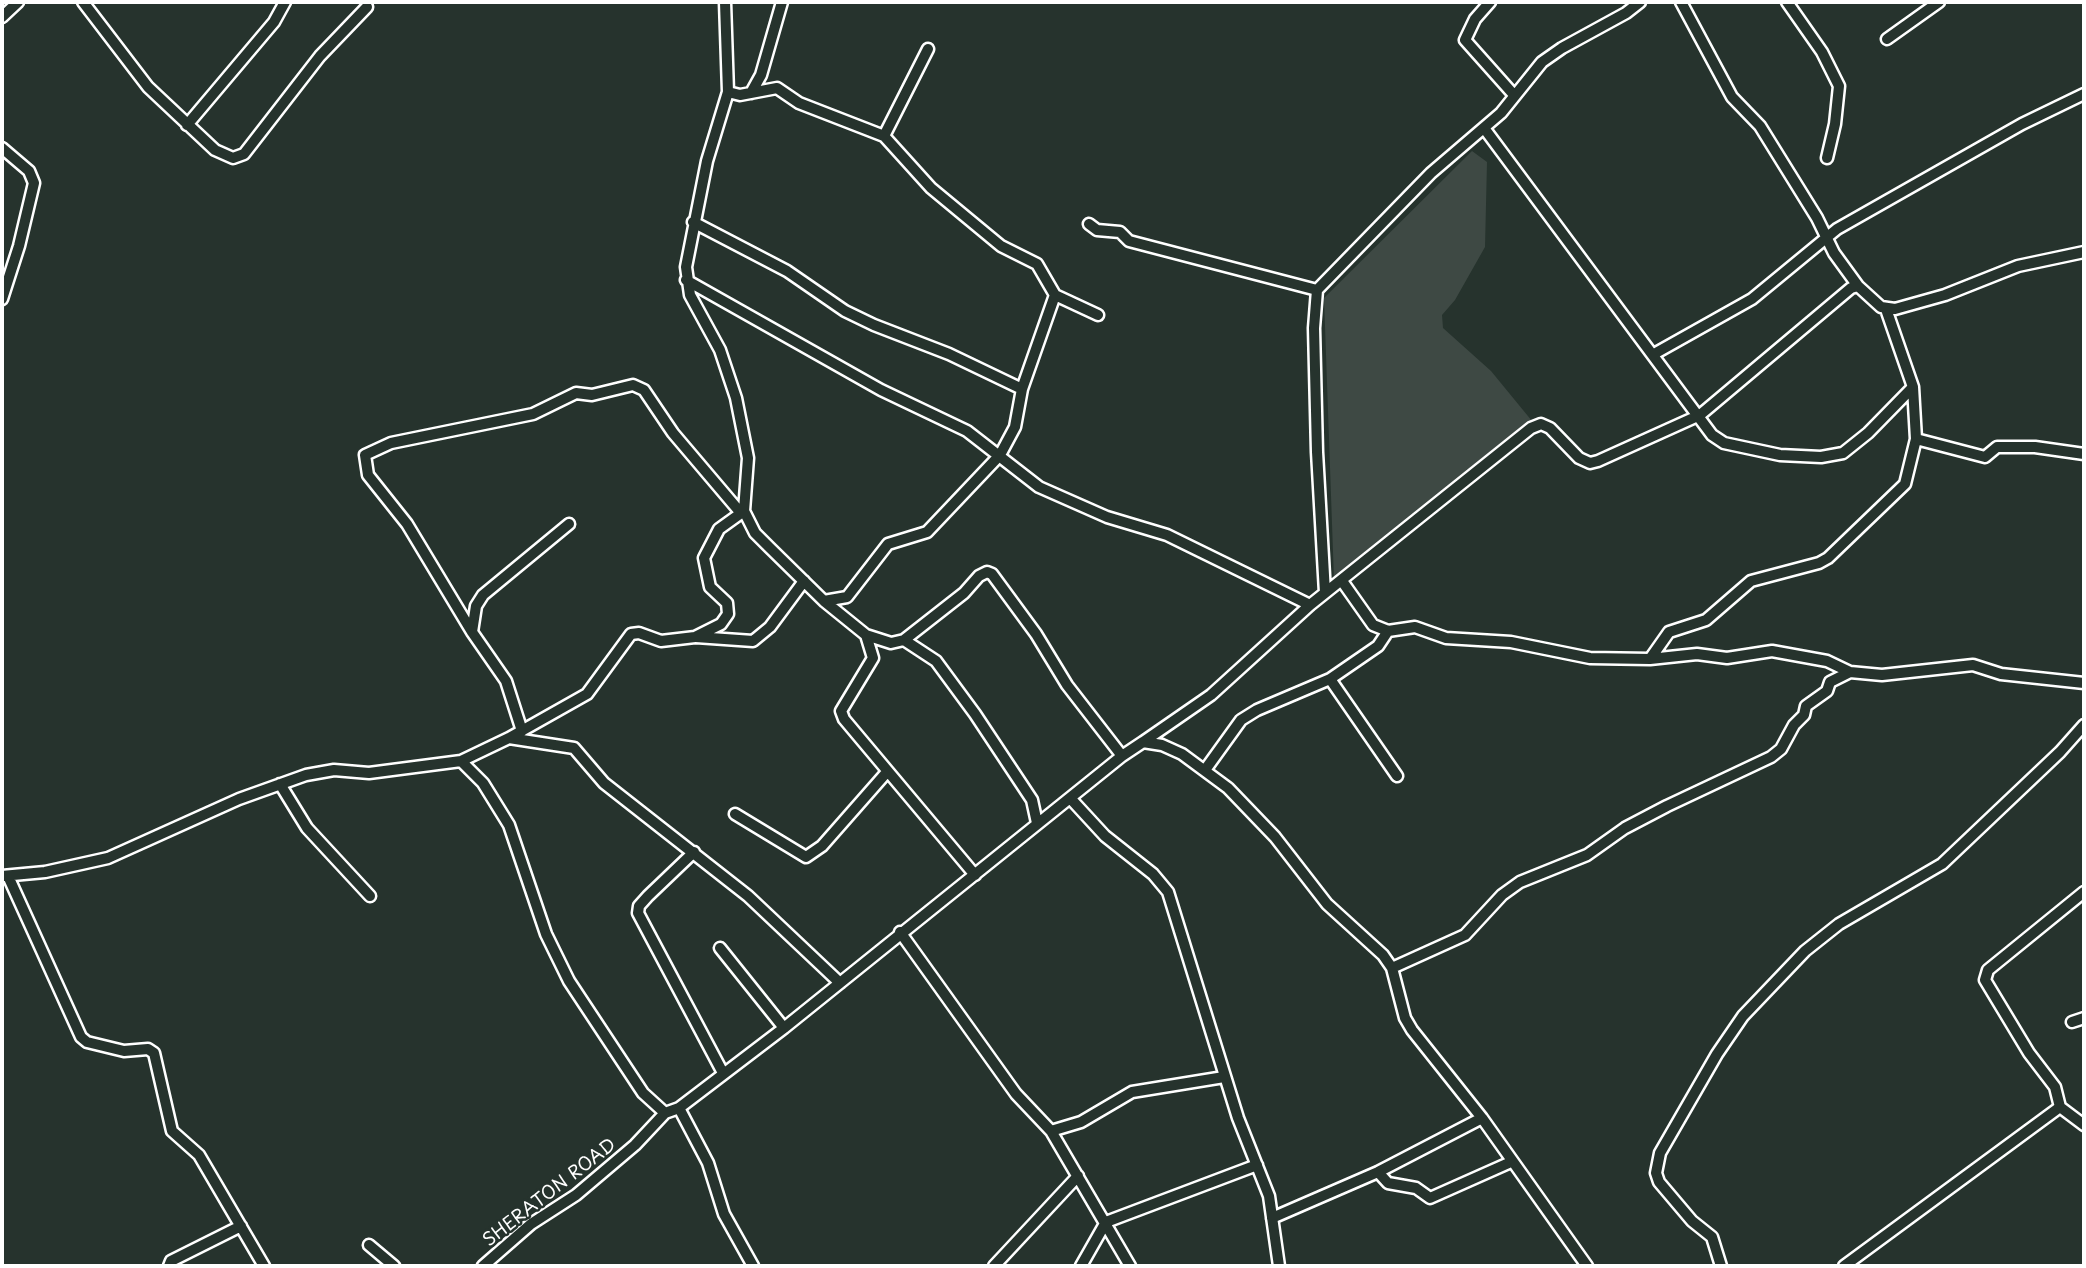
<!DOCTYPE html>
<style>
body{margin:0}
#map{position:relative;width:2086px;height:1268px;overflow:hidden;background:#26332d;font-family:"Playpen Sans",sans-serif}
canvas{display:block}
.frame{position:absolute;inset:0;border:4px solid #fff;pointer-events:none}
</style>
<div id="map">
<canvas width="2086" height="1268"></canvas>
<div class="frame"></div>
</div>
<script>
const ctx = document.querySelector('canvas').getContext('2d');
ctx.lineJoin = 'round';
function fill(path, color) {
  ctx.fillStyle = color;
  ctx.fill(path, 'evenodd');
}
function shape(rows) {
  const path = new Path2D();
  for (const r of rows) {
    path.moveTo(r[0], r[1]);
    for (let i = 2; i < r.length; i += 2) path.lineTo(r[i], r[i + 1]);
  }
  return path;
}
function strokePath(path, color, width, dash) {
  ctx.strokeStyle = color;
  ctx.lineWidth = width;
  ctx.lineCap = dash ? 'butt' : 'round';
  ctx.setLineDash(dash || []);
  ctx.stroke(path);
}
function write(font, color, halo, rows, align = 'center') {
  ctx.font = font + ' "Playpen Sans",sans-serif';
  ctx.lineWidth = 5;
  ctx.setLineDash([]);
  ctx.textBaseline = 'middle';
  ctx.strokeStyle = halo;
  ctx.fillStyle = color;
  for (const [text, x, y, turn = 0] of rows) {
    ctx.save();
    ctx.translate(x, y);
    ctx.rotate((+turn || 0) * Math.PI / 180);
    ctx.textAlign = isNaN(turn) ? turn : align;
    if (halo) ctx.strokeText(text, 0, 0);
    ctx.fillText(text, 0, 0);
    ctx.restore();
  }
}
fill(shape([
 [1472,151,1487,162,1485,247,1455,300,1442,315,1443,328,1491,371,1532,421,1498,445,1334,580,1324,298]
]), '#3e4944');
const minor = shape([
 [83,2,148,87,215,150,233,158,244,154,320,56,367,7],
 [725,2,728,92,707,161,686,267,690,295,720,350,736,398,748,458,744,511,755,533,769,547,824,601,866,635,873,658,841,711,844,719,975,875],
 [1490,2,1475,19,1465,40,1514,95],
 [1681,2,1732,97,1760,126,1817,218,1834,253,1858,286],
 [1787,2,1822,52,1839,86,1835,124,1827,158],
 [2,17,18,2],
 [1887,39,1939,2],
 [728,92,740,95,777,88,799,103,884,136,931,188,1001,246,1037,264,1055,295,1098,315],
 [751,93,761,75,782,2],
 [187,125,274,22,285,2],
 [1484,128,1712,435,1724,443,1780,455,1821,457,1843,453,1868,433,1913,387],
 [884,136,928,49],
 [2,148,29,171,34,183,19,246,2,299],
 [693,222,787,271,845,311,874,325,949,354,1022,389],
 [1089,224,1097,230,1120,232,1129,241,1317,290],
 [686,280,881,390,967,431,1039,487,1107,517,1167,535,1310,605],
 [1654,354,1752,299,1837,229,2022,124,2084,94],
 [1916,439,1985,457,1997,447,2035,447,2084,454],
 [1342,581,1373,625,1388,631,1415,627,1446,638,1511,642,1590,658,1650,659,1697,654,1727,658,1772,651,1827,661,1850,672,1882,675,1973,665,2001,674,2084,683],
 [1325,593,1317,452,1314,328,1317,290,1431,173,1501,113,1542,62,1562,48,1626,13,1640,2],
 [824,601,847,597,888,544,927,532,1000,455,1015,427,1022,389,1055,295],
 [472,632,476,606,483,595,569,524],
 [866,635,891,643,904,640,964,593,979,576,987,572,992,574,1036,634,1067,685,1122,756],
 [696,637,753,641,770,627,804,581],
 [904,640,936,661,975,714,1032,800,1037,823],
 [1650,659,1669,632,1706,620,1751,581,1819,563,1828,558,1905,484,1916,439,1913,387,1886,309],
 [1330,679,1397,776],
 [522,731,506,681,472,632,407,524,368,475,365,455,391,443,533,414,576,393,592,395,633,385,644,390,673,433,740,512],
 [509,738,574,748,604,783,748,896,840,983],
 [1143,742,1211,695,1310,605,1531,428,1541,424,1550,428,1579,458,1590,463,1598,461,1700,415,1851,288,1858,286,1881,307,1895,309,1945,295,2018,266,2084,252],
 [461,761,509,738,587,694,631,634,639,633,661,641,695,637,721,624,728,614,727,603,710,587,704,558,719,529,744,511],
 [1205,770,1241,720,1257,710,1330,679,1378,646,1388,631],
 [280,784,307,828,370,896],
 [1070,798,1105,836,1153,874,1168,892,1238,1118,1269,1196,1279,1266],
 [735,814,806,857,822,846,887,772],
 [694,852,648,896,639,906,638,913,723,1073],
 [2,876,45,872,108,858,239,799,306,775,334,770,369,773,461,761,483,783,509,825,546,934,569,981,643,1093,665,1113,679,1108,784,1028,1122,756,1143,742,1162,745,1182,754,1228,788,1275,837,1327,904,1383,955,1392,968,1405,1018,1412,1030,1482,1118,1587,1266],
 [8,876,81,1037,87,1042,124,1051,148,1049,154,1053,172,1131,199,1155,264,1266],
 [2084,892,1988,970,1985,980,2029,1053,2055,1087,2060,1107,2084,1125],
 [900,932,1016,1094,1051,1131,1130,1266],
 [720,948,784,1028],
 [1392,968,1465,935,1502,895,1520,882,1587,855,1625,828,1667,806,1771,757,1781,749,1794,725,1804,715,1806,706,1827,691,1830,682,1850,672],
 [2072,1022,2084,1018],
 [679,1108,708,1163,724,1214,753,1266],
 [1051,1131,1081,1122,1132,1092,1224,1077],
 [1378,1172,1388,1183,1416,1188,1430,1198,1511,1162],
 [1272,1218,1378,1172,1482,1118],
 [369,1245,394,1266],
 [169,1266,171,1261,241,1226],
 [483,1266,531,1224,576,1195,635,1145,665,1113],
 [994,1266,1078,1176],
 [1081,1266,1106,1222,1257,1165],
 [1721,1266,1712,1237,1692,1221,1659,1182,1656,1173,1660,1153,1717,1054,1743,1016,1805,951,1839,924,1942,864,2060,752,2084,725],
 [1844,1266,2060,1107]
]);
strokePath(minor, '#fff', 15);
strokePath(minor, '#26332d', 10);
write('18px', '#fff', '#26332d', [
 ["SHERATON ROAD",550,1193,-38]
]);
</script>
